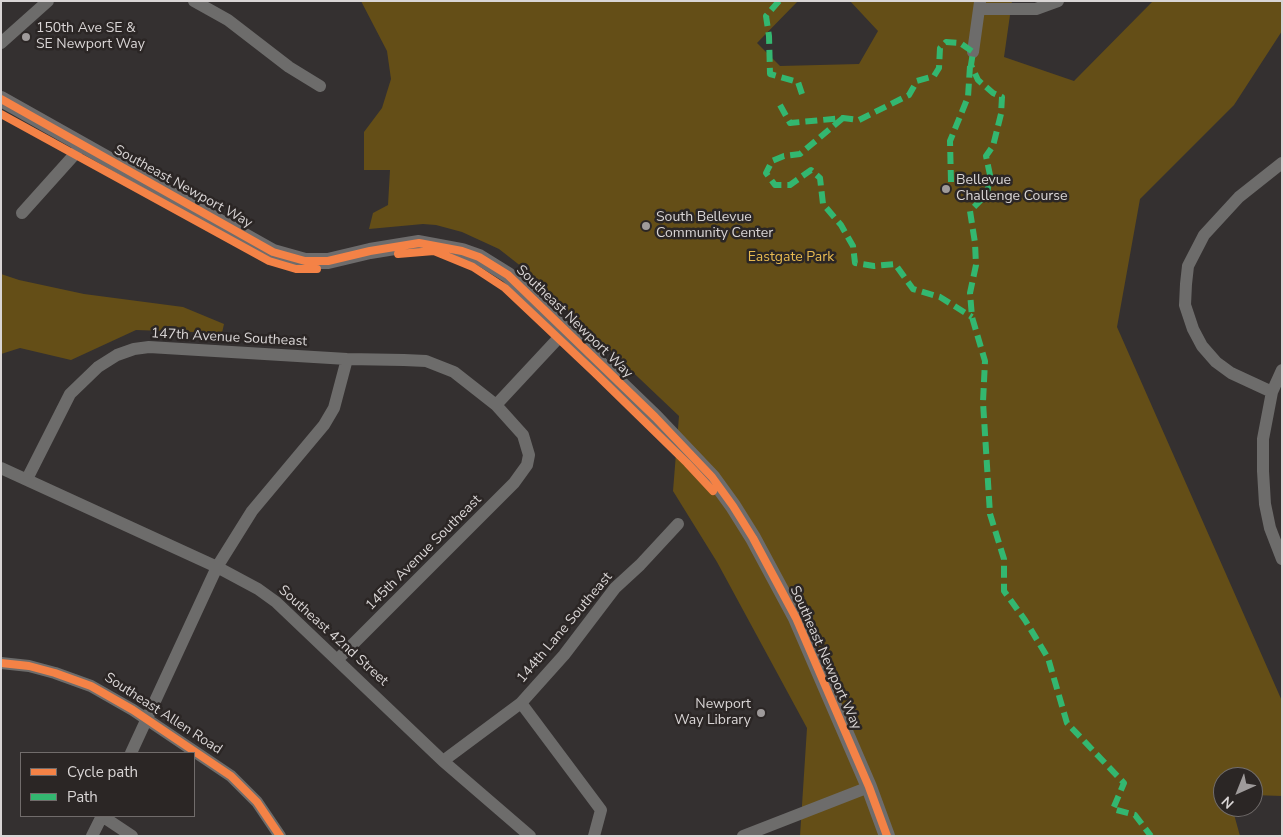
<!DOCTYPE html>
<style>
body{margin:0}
#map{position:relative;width:1283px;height:837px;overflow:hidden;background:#343030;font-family:"Nunito Sans",sans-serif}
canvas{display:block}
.frame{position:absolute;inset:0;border:2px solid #d9d5d5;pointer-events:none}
.legend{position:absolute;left:20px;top:752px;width:175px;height:65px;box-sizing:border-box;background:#2b2625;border:1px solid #716c6b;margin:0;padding:6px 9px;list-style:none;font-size:15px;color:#d9d5d5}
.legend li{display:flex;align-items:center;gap:10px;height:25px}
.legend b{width:25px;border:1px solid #716c6b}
.north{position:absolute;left:1213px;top:767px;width:50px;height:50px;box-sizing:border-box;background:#2b2625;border:1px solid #716c6b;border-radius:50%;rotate:224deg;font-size:14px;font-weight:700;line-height:20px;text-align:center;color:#d9d5d5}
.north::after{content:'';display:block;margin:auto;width:18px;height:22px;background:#9f9b9b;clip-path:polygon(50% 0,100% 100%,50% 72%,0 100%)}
</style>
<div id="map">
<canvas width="1283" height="837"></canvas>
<div class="frame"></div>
<ul class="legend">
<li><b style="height:6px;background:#f48246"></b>Cycle path</li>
<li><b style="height:6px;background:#33b770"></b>Path</li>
</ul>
<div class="north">N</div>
</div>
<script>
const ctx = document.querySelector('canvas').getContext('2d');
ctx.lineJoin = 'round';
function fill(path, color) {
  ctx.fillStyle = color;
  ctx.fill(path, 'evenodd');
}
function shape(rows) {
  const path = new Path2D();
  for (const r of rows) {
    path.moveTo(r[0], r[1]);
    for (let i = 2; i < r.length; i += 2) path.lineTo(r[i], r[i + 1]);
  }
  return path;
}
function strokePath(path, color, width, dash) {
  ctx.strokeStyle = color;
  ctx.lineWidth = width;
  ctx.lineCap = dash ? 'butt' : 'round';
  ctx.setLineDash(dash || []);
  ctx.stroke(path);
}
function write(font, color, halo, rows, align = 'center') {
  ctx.font = font + ' "Nunito Sans",sans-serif';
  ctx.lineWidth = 5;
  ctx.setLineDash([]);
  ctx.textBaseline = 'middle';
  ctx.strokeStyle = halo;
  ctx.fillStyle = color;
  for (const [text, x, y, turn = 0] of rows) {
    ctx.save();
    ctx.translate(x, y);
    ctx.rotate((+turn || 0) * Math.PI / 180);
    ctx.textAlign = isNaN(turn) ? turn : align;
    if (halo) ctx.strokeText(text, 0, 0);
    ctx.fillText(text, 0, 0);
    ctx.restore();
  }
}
fill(shape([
 [361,1,798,1,757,43,780,66,859,64,878,31,850,1,1012,1,1004,57,1074,81,1153,1,1282,1,1282,31,1234,105,1140,199,1117,327,1282,701,1282,796,1253,795,1253,777,1223,777,1223,807,1232,807,1240,836,800,836,807,728,717,562,673,491,679,416,522,267,499,249,462,232,436,225,423,224,369,229,373,213,388,205,390,170,364,170,364,132,382,108,391,79,387,51],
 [1,274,19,280,84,294,183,307,224,324,222,333,136,330,71,360,20,348,1,354]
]), '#644e17');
strokePath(shape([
 [194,1,228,20,289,67,320,86],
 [979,9,1036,9,1058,1],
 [1,43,48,1],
 [973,52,980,2],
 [22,213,75,154,80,144],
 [1282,370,1272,392,1263,439,1263,471,1265,504,1270,528,1282,559],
 [1272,392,1231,373,1216,362,1202,346,1193,329,1185,305,1186,284,1188,266,1204,235,1239,197,1282,163],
 [496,405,565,331],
 [1,468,217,567,258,589,276,602,443,761,530,836],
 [27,479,70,394,98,367,117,355,134,349,149,347,347,359,404,360,426,361,454,372,496,405,523,435,529,455,527,465,514,483,338,659],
 [1,663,29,666,55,673,91,686,133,710,231,776,257,802,280,836],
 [521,703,601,810,594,836],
 [131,753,217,567,252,511,324,425,334,408,347,359],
 [443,761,521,703,564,655,615,588,640,565,678,524],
 [92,836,102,816,132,836],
 [743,836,869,787]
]), '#6d6c6b', 12);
strokePath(shape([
 [1,99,273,252,305,261,328,261,370,251,419,243,462,251,479,257,508,275,655,417,712,477,733,506,753,538,796,618,869,787,887,836]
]), '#6e6c6c', 16);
strokePath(shape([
 [779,1,766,16,769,36,770,74,798,82,802,94],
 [780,105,790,123,843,118,859,120,909,95,917,81,934,76,939,68,940,48,946,42,960,43,973,52,971,65,978,80,993,93,1002,97,1001,114,993,146,986,156,990,175,987,194,970,211,975,243,976,265,970,293,972,317,985,361,983,402,990,514,1004,559,1004,591,1025,620,1048,658,1067,723,1124,783,1113,809,1135,815,1151,836],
 [843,118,800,154,784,156,772,161,766,173,775,185,790,185,811,170,820,178,823,204,841,225,853,246,855,263,874,266,895,264,913,289,940,297,972,317],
 [951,182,950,141,968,97,970,66]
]), '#33b770', 6, [12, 6]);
strokePath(shape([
 [1,99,273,252,305,261,328,261,370,251,419,243,462,251,479,257,508,275,655,417,712,477,733,506,753,538,796,618,869,787,887,836],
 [1,114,269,261,296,269,317,269],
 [398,254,434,251,473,267,505,288,595,373,687,463,713,491],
 [1,663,29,666,55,673,91,686,133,710,231,776,257,802,280,836]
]), '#f48246', 8);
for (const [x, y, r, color] of [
 [26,37,5,"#9f9b9b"],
 [946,189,5,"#9f9b9b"],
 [646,226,5,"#9f9b9b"],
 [761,713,5,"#9f9b9b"]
]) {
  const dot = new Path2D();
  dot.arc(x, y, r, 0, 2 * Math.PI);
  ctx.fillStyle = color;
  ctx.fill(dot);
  strokePath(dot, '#2b2625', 2);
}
write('14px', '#d9d5d5', '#2b2625', [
 ["150th Ave SE &",36,29],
 ["SE Newport Way",36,45],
 ["Bellevue",956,181],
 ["Challenge Course",956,197],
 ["South Bellevue",656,218],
 ["Community Center",656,234],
 ["Newport",751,705,"right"],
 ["Way Library",751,721,"right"]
], 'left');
write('14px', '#d9d5d5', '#2b2625', [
 ["Southeast Newport Way",183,187,29],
 ["Southeast Newport Way",574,322,44],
 ["147th Avenue Southeast",229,338,3],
 ["145th Avenue Southeast",424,553,-45],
 ["144th Lane Southeast",565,628,-50],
 ["Southeast 42nd Street",333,636,42],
 ["Southeast Newport Way",825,658,66],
 ["Southeast Allen Road",163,714,33]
]);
write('14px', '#e6b950', '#2b2625', [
 ["Eastgate Park",791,258]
]);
</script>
